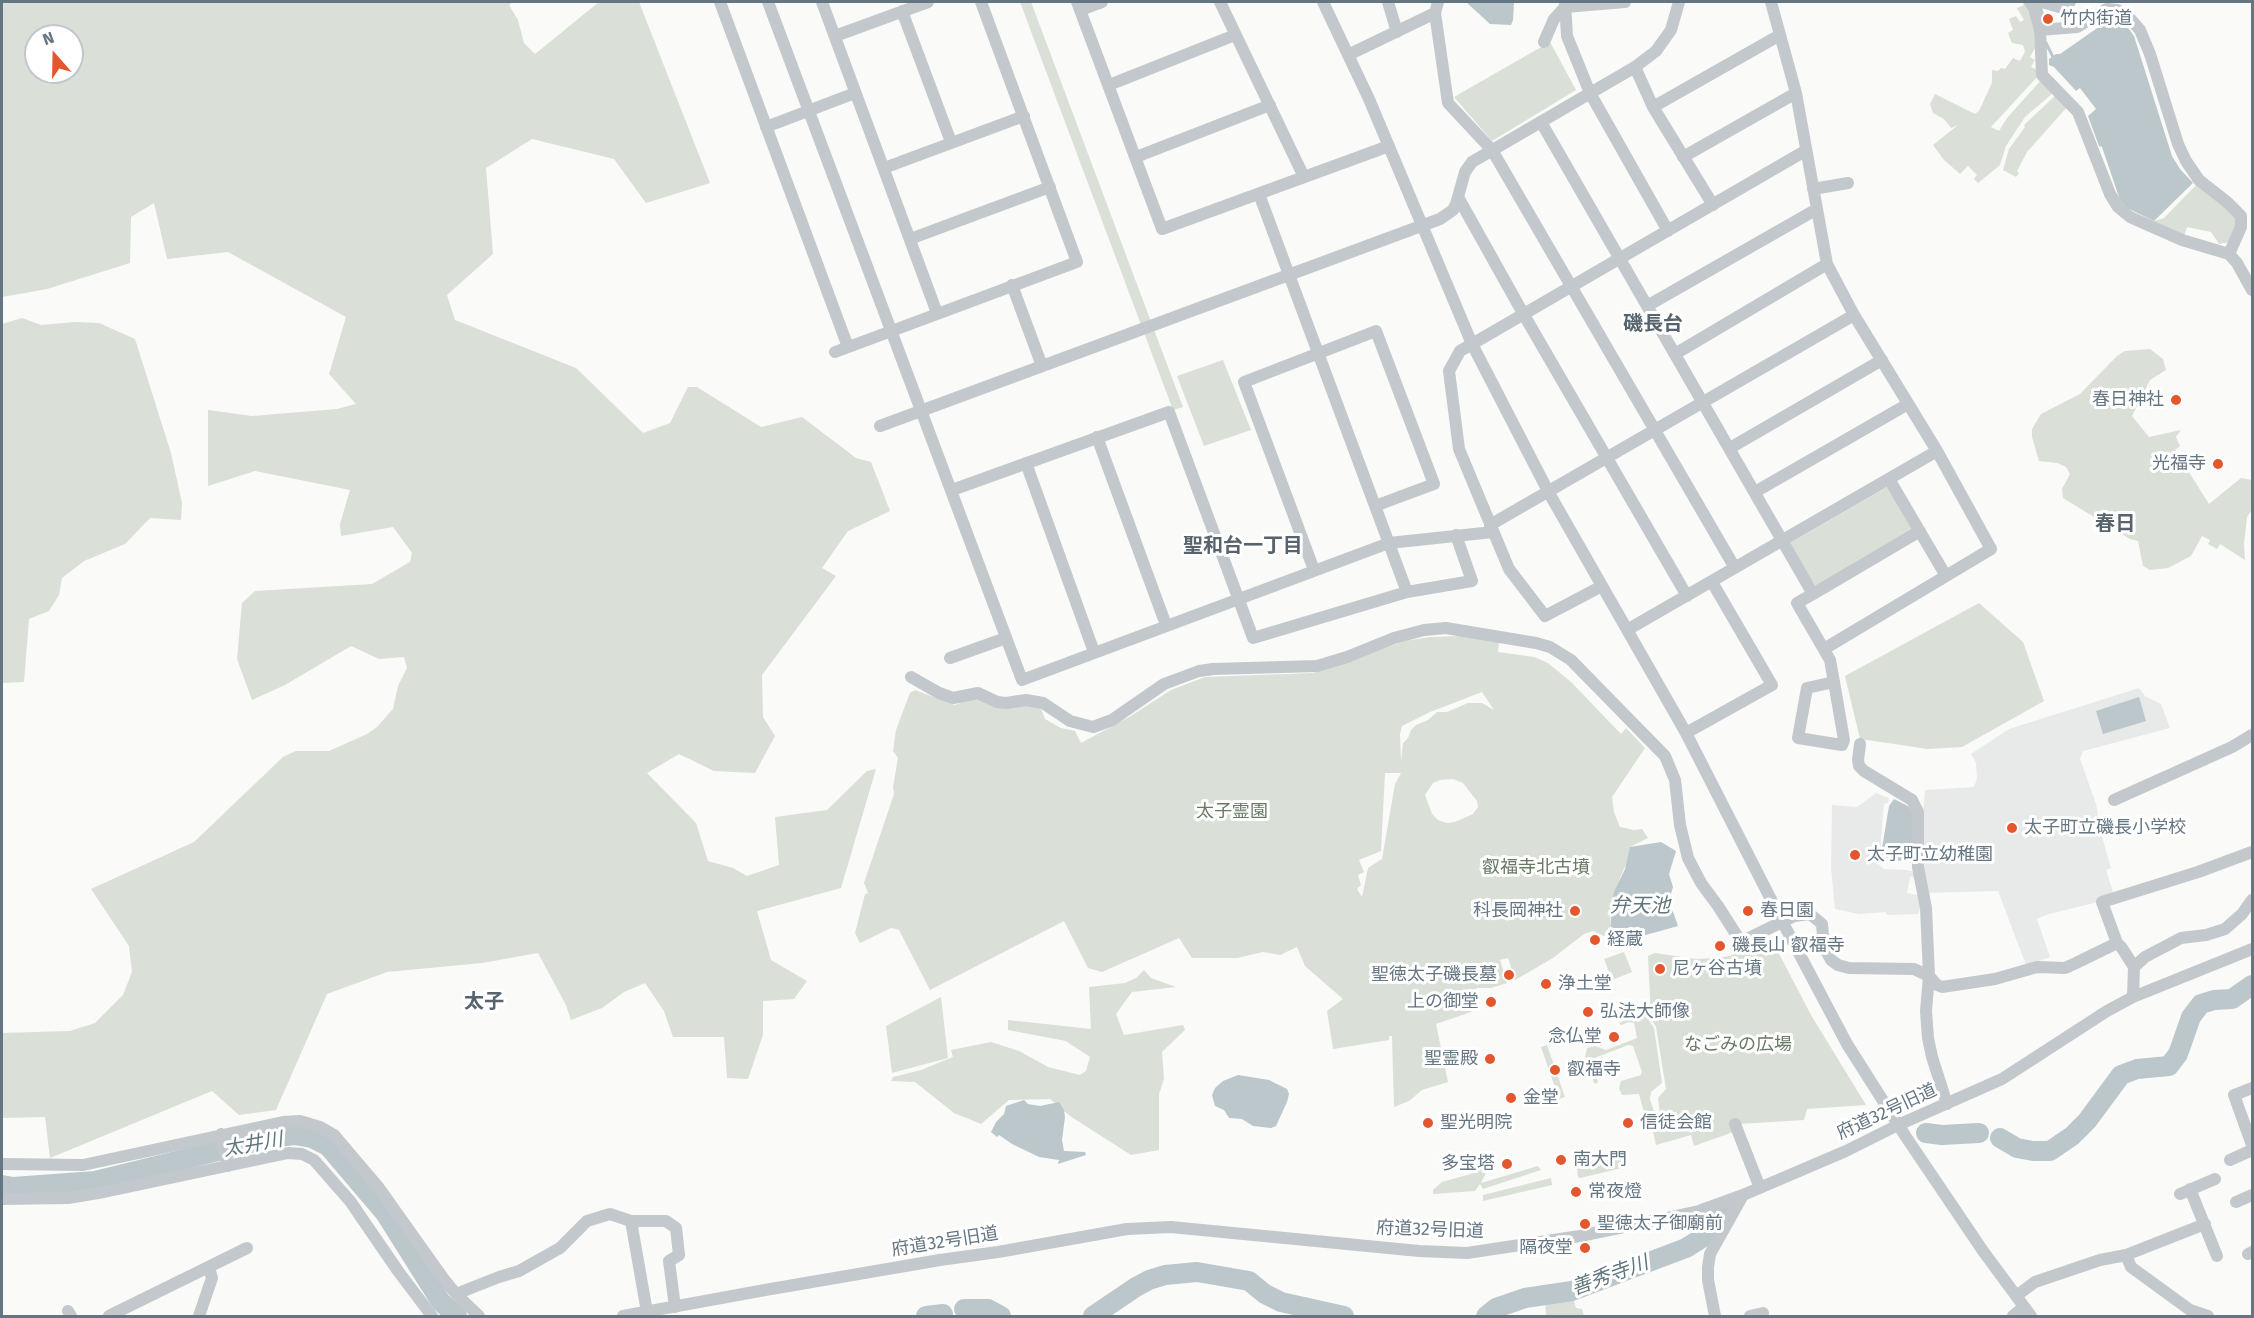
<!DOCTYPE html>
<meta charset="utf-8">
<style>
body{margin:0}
#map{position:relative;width:2254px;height:1318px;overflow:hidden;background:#fafaf8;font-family:"Fira Sans",sans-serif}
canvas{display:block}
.frame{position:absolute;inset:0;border:3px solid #657683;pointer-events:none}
.north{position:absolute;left:24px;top:24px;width:60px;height:60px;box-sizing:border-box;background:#fff;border:2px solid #c1c8cd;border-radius:50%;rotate:340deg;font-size:16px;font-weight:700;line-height:24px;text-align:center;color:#657683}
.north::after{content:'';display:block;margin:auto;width:21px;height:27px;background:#e4572e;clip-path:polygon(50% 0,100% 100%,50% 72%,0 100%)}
</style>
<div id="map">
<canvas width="2254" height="1318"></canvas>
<div class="frame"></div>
<div class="north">N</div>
</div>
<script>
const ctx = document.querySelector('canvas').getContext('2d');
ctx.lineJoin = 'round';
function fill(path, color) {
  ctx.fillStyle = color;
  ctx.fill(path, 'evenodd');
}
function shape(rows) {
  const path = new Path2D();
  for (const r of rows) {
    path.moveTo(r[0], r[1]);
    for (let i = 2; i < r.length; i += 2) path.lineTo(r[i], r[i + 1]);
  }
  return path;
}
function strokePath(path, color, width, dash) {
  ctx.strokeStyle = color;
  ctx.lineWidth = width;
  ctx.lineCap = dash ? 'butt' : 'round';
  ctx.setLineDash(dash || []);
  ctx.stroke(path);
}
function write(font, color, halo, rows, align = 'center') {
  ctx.font = font + ' "Fira Sans","Noto Sans JP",sans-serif';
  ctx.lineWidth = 6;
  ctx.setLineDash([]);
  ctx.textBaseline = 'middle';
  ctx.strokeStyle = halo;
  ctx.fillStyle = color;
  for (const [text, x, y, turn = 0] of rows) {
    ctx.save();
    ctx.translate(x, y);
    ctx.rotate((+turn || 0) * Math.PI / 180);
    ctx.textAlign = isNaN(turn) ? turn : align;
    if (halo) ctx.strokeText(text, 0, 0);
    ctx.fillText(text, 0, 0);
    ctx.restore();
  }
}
fill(shape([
 [2139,688,2145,696,2161,704,2170,728,2083,751,2080,759,2096,804,2098,815,2096,816,2111,868,2106,870,2115,898,2049,914,2037,919,2050,957,2039,961,2040,963,2026,965,1998,891,1926,893,1923,875,1924,827,1922,826,1925,790,1974,787,1977,779,1976,763,1971,754,2009,729],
 [1876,793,1889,798,1888,803,1884,804,1879,865,1884,869,1907,870,1915,872,1915,881,1912,876,1910,877,1907,893,1918,895,1920,909,1918,914,1887,915,1886,912,1859,914,1835,909,1831,868,1832,805,1857,807]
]), '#e8e9e9');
fill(shape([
 [2,2,513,2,509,5,518,20,524,43,535,54,599,2,639,2,710,183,646,203,614,159,532,139,486,168,493,254,447,295,455,320,576,368,643,433,670,423,688,387,697,387,761,427,802,417,856,458,871,462,890,511,848,531,822,568,836,576,762,675,763,717,775,736,755,773,714,771,679,754,647,773,696,823,708,861,733,868,747,876,779,865,775,817,827,810,867,771,876,769,841,888,757,911,771,960,807,981,794,999,763,1001,763,1035,748,1079,727,1078,724,1037,673,1037,664,1011,645,983,624,992,602,1008,571,1020,566,1005,538,953,482,963,387,972,327,994,276,1110,239,1115,212,1091,50,1158,45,1117,2,1118,2,1033,70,1031,95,1023,123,995,132,972,129,946,91,889,194,842,283,757,296,751,329,751,367,734,377,727,393,709,398,686,407,668,404,657,379,659,351,646,285,685,252,700,237,659,242,603,255,591,372,584,410,562,412,553,393,527,341,536,340,524,350,490,255,471,208,486,208,410,252,416,337,409,356,404,329,374,346,317,228,252,167,259,154,203,131,217,130,263,47,289,2,297],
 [36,36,72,36,72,72,36,72],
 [1020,2,1031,2,1183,407,1173,410],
 [2022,2,2025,2,2034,23,2035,48,2030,57,2035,60,2031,67,2038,70,2038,76,1991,127,1999,131,2007,118,2042,79,2054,92,2025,117,2006,146,2000,165,1978,183,1974,179,1977,175,1968,166,1960,174,1944,160,1933,145,1958,125,1951,128,1944,119,1933,113,1930,104,1935,94,1975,114,1979,111,1992,83,1992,70,1998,71,2001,68,2005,69,2013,58,2020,61,2025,52,2023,45,2012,43,2008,33,2013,30,2009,19,2016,16,2020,22,2024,20,2017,8,2024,5],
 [1550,42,1576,90,1492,141,1454,97],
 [2056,95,2068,106,2027,152,2017,171,2019,173,2016,177,2003,170,2009,149,2025,127,2024,125],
 [2198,183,2223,200,2239,222,2231,242,2219,244,2211,232,2187,227,2184,236,2154,221,2164,218],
 [22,318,41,325,75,322,99,323,135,339,171,453,182,503,181,520,150,518,125,544,84,561,62,578,59,595,49,611,29,619,24,682,2,683,2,324],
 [2150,349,2163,359,2166,370,2150,380,2132,416,2149,437,2181,430,2176,437,2180,446,2175,450,2209,504,2241,478,2252,480,2252,510,2247,517,2244,544,2245,560,2220,544,2217,549,2208,544,2210,540,2202,536,2191,556,2168,568,2150,570,2143,566,2138,541,2130,539,2063,498,2062,489,2070,474,2066,467,2057,463,2039,461,2032,437,2032,429,2041,414,2080,394,2117,356,2125,351],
 [1223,360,1251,430,1204,446,1177,376],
 [1889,486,1917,531,1817,589,1790,543],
 [1979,603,2023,642,2044,701,1962,747,1928,749,1860,739,1845,676],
 [1462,636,1499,641,1498,652,1534,657,1548,663,1571,682,1621,734,1626,728,1645,748,1612,797,1614,812,1620,827,1634,830,1642,829,1648,838,1630,847,1629,857,1620,878,1610,914,1610,933,1604,936,1593,931,1584,934,1553,958,1515,980,1508,958,1500,960,1507,983,1491,988,1476,988,1480,1000,1471,1012,1436,1024,1448,1082,1422,1090,1409,1101,1394,1107,1392,1036,1389,1036,1389,1040,1333,1049,1327,1011,1343,999,1305,966,1297,947,1280,955,1263,952,1237,958,1192,958,1179,938,1102,972,1088,968,1064,921,930,990,899,930,891,928,860,943,855,933,865,894,868,893,864,883,894,794,893,787,898,758,893,751,896,730,910,693,915,690,955,705,972,698,984,701,1032,706,1041,709,1045,719,1061,728,1075,731,1081,743,1131,716,1171,690,1205,677,1313,673,1405,641,1430,637],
 [1482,692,1494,710,1482,703,1468,703,1447,712,1437,712,1428,720,1416,725,1411,730,1408,738,1403,743,1401,762,1400,734,1402,726,1430,712],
 [1385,773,1401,773,1395,784,1382,859,1368,868,1362,897,1357,889,1361,885,1358,875,1364,872,1359,860,1381,851],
 [1453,779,1463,783,1477,801,1478,807,1473,814,1455,822,1447,823,1438,820,1432,814,1425,795,1433,783,1440,780],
 [1767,942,1775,946,1811,1015,1866,1105,1807,1109,1804,1120,1738,1124,1739,1130,1694,1146,1691,1135,1656,1145,1653,1132,1661,1123,1658,1098,1666,1089,1656,1027,1651,1019,1648,956,1655,953,1696,959,1715,958,1730,956,1746,947,1751,952],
 [1624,952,1632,972,1612,980,1604,959],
 [1144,970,1151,978,1176,987,1132,992,1116,1014,1124,1035,1183,1025,1185,1030,1162,1052,1164,1079,1159,1094,1159,1150,1131,1155,1070,1116,1050,1099,1009,1100,981,1124,954,1113,915,1082,891,1081,893,1077,921,1070,953,1057,951,1050,991,1042,1019,1051,1048,1067,1080,1075,1086,1071,1090,1057,1066,1041,1008,1030,1008,1020,1091,1029,1089,987,1125,983,1136,978],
 [941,997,948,1058,892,1073,886,1026],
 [1636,1016,1646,1016,1654,1028,1662,1083,1651,1092,1650,1099,1658,1124,1653,1128,1649,1126,1646,1120,1639,1094,1622,1095,1619,1088,1621,1081,1641,1075,1642,1072,1633,1046,1628,1045,1592,1059,1591,1062,1598,1082,1596,1084,1594,1083,1585,1057,1587,1048,1595,1046,1606,1050,1637,1038,1634,1023,1629,1022,1621,1025,1619,1023],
 [1547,1045,1565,1097,1553,1101,1552,1096,1557,1093,1541,1047],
 [1623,1156,1626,1167,1580,1178,1578,1177,1577,1168],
 [1480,1163,1486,1165,1487,1171,1481,1183,1538,1166,1541,1170,1483,1189,1480,1184,1475,1191,1433,1194,1433,1190,1442,1182,1478,1172],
 [1551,1178,1552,1185,1483,1201,1483,1195],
 [1572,1295,1576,1308,1582,1309,1584,1316,1546,1316,1545,1298]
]), '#dadfd7');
fill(shape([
 [1466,2,1514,2,1513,20,1511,25,1490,24],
 [2117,21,2129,29,2134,36,2172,156,2180,169,2193,183,2154,221,2127,208,2120,200,2102,147,2099,146,2088,116,2096,109,2080,88,2076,91,2054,67,2049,65,2049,59,2056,54,2060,54,2106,22],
 [2139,697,2146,721,2103,734,2096,711],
 [1894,799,1908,806,1913,814,1913,859,1907,861,1887,860,1881,854,1889,806],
 [1661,842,1676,851,1669,874,1673,887,1669,900,1678,926,1613,944,1610,933,1612,900,1614,892,1625,869,1630,847],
 [1238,1075,1269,1080,1287,1089,1289,1094,1287,1102,1276,1126,1271,1128,1253,1126,1242,1119,1229,1118,1224,1110,1215,1106,1212,1095,1215,1088,1223,1081],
 [1024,1100,1028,1104,1040,1106,1059,1102,1064,1110,1065,1117,1062,1140,1064,1151,1085,1152,1086,1155,1058,1164,1059,1160,1039,1157,1012,1144,999,1135,997,1137,991,1132,996,1122,1004,1114,1006,1106]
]), '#bbc7cb');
strokePath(shape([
 [2041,9,2044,21],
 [2046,43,2053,57]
]), '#bbc7cb', 3);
strokePath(shape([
 [1926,1133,1942,1135,1979,1133],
 [2000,1138,2017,1148,2033,1151,2050,1151,2072,1136,2087,1121,2121,1075,2137,1069,2169,1066,2178,1054,2191,1017,2201,1004,2214,1000,2232,999,2252,985],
 [2,1185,13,1187,95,1181,271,1138,294,1135,312,1138,328,1146,385,1213,441,1302,457,1316],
 [964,1309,988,1309,1001,1316],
 [926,1316,943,1314],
 [1093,1316,1136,1287,1149,1280,1165,1275,1197,1272,1249,1281,1265,1294,1281,1302,1344,1316],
 [1486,1316,1496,1308,1525,1298,1572,1291,1686,1248,1713,1231,1723,1214]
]), '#bbc7cb', 20);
strokePath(shape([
 [720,2,848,347],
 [768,2,1022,680,1389,543,1493,532],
 [822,2,937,313],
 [1077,2,1162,229,1389,146],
 [1220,2,1304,177],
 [1323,2,1369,99,1472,344,1549,493,1686,733,1782,921,1847,1044,1906,1137,1983,1251,2031,1316],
 [1388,2,1397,32],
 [1438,2,1435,13,1448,103,1492,150,1735,568],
 [1565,2,1567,36,1590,93,1668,231],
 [2030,2,2034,8,2040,30,2042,75,2078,112,2110,194,2118,207,2130,217,2182,240,2229,254,2237,263,2252,290],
 [2042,2,2059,7,2070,2],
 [1080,10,1102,2],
 [902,11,951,142],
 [2040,30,2077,27,2107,9,2117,10,2126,14,2140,30,2150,54,2178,144,2186,161,2199,180,2227,202,2241,216,2241,227,2229,254],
 [835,36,928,2],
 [1544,42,1554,19,1565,7,1625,2],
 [1348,55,1435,13],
 [1635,67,1653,107,1713,205],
 [1109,85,1235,35],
 [1653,107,1780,35],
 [1541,122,1813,594,1797,603,1830,660,1834,682,1844,740,1842,745,1798,738,1807,688,1834,682],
 [766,127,855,93],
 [1136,157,1270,105],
 [1683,157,1796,93],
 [884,168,1024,116],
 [1813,189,1848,183],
 [1259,194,1407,592],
 [1458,197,1524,315,1687,596],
 [910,239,1050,187],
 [1012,285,1042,366],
 [1647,306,1817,209],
 [835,352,1077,262,981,2],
 [1675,354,1827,264],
 [880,426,1440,219,1453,210,1456,204,1465,172,1472,162,1635,67,1656,51,1671,30,1679,2],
 [1097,437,1166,625],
 [1730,448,1882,360],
 [1026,463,1094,652],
 [1889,479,1946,576],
 [952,490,1169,412,1253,638,1407,592,1472,581,1456,535],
 [1755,492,1908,404],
 [1490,525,1854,315],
 [1314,570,1244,382,1376,331,1434,484,1375,506],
 [1602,586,1545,616,1509,569,1459,449,1449,371,1460,351,1805,151],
 [1813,594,1920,531],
 [1627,630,1937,451,1854,315,1827,264,1796,93,1771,2],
 [1824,649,1991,549,1937,451],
 [950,658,1006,638],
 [911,677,939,693,953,698,978,693,997,702,1006,703,1026,700,1043,703,1070,721,1093,727,1112,720,1164,684,1199,671,1213,669,1317,666,1347,657,1394,638,1424,630,1446,628,1536,643,1550,647,1571,660,1665,756,1675,780,1680,825,1688,858,1701,883,1718,906,1741,942,1794,916,1810,914,1822,924,1824,947,1831,960,1838,965,1849,968,1914,969,1929,976,1937,985,1942,987,1995,979,2037,967,2065,968,2076,963,2117,943,2102,902,2198,872,2252,852],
 [1686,733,1772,685,1712,582],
 [1860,744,1858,760,1859,766,1864,771,1912,800,1918,812,1918,867,1926,908,1929,976,1926,1011,1928,1038,1932,1057,1947,1104],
 [2114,800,2232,747,2252,735],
 [2117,943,2122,948,2134,967],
 [2133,997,2134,967,2145,957,2181,938,2206,935,2225,929,2242,914,2252,900],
 [2252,1088,2234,1095,2252,1145],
 [1735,1124,1760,1188],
 [221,1134,228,1166],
 [2230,1160,2252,1150],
 [2,1164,83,1165,283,1122,300,1121,320,1127,334,1135,379,1188,443,1278,456,1294,479,1316],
 [2190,1189,2217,1256],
 [2180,1194,2215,1179],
 [2,1199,68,1198,104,1192,288,1153,302,1154,314,1160,350,1201,398,1271,432,1316],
 [2236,1202,2252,1195],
 [631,1221,647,1312],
 [2248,1254,2252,1252],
 [2126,1255,2131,1267,2190,1310,2208,1316],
 [456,1294,499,1277,519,1271,560,1248,587,1221,610,1214,631,1221,666,1221,676,1228,679,1255,669,1261,675,1307],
 [2016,1296,2035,1282,2100,1260,2126,1255,2205,1224],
 [68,1311,71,1316],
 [109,1316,247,1248],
 [199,1316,212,1278,209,1268],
 [623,1316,765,1290,940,1260,998,1252,1127,1229,1171,1227,1419,1251,1467,1253,1580,1236,1663,1219,1699,1211,1743,1195,1846,1151,1898,1125,2002,1079,2107,1011,2133,997,2252,949],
 [1715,1316,1708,1280,1708,1267,1710,1254,1743,1195],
 [1750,1316,1763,1313],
 [2013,1316,2024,1307]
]), '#c3c8cc', 12);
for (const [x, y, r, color] of [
 [2048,19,6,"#e4572e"],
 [2176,400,6,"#e4572e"],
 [2218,464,6,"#e4572e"],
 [2012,828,6,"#e4572e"],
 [1855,855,6,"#e4572e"],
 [1575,911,6,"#e4572e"],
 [1748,911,6,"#e4572e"],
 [1595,940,6,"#e4572e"],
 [1720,946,6,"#e4572e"],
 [1660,969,6,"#e4572e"],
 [1509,975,6,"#e4572e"],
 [1546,984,6,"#e4572e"],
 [1491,1002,6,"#e4572e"],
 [1588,1012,6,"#e4572e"],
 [1614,1037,6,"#e4572e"],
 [1490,1059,6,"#e4572e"],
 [1555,1070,6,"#e4572e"],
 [1511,1098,6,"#e4572e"],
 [1428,1123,6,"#e4572e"],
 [1628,1123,6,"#e4572e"],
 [1561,1160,6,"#e4572e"],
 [1507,1164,6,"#e4572e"],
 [1576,1192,6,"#e4572e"],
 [1585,1224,6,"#e4572e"],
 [1585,1248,6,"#e4572e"]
]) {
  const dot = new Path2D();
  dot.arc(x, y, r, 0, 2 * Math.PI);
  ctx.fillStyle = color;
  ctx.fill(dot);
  strokePath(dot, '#fff', 2);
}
write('18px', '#657683', '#fff', [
 ["竹内街道",2060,19],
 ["春日神社",2164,400,"right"],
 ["光福寺",2206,464,"right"],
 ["太子町立磯長小学校",2024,828],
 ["太子町立幼稚園",1867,855],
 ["科長岡神社",1563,911,"right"],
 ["春日園",1760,911],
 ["経蔵",1607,940],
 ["磯長山 叡福寺",1732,946],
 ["尼ヶ谷古墳",1672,969],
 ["聖徳太子磯長墓",1497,975,"right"],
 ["浄土堂",1558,984],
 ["上の御堂",1479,1002,"right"],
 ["弘法大師像",1600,1012],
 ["念仏堂",1602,1037,"right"],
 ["聖霊殿",1478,1059,"right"],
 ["叡福寺",1567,1070],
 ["金堂",1523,1098],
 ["聖光明院",1440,1123],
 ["信徒会館",1640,1123],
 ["南大門",1573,1160],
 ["多宝塔",1495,1164,"right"],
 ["常夜燈",1588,1192],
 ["聖徳太子御廟前",1597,1224],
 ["隔夜堂",1573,1248,"right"]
], 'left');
write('18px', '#687a64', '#fff', [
 ["太子霊園",1232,812],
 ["叡福寺北古墳",1536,868],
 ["なごみの広場",1738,1045]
]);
write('18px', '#657683', '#fff', [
 ["府道32号旧道",1887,1112,-25],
 ["府道32号旧道",1430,1230,2],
 ["府道32号旧道",945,1242,-9]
]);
write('bold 20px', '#57646e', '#fff', [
 ["磯長台",1653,324],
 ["春日",2115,524],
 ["聖和台一丁目",1243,546],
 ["太子",484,1002]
]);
write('italic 20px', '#60757c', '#fff', [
 ["弁天池",1640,906],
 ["太井川",253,1145,-10],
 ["善秀寺川",1610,1276,-20]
]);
</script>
